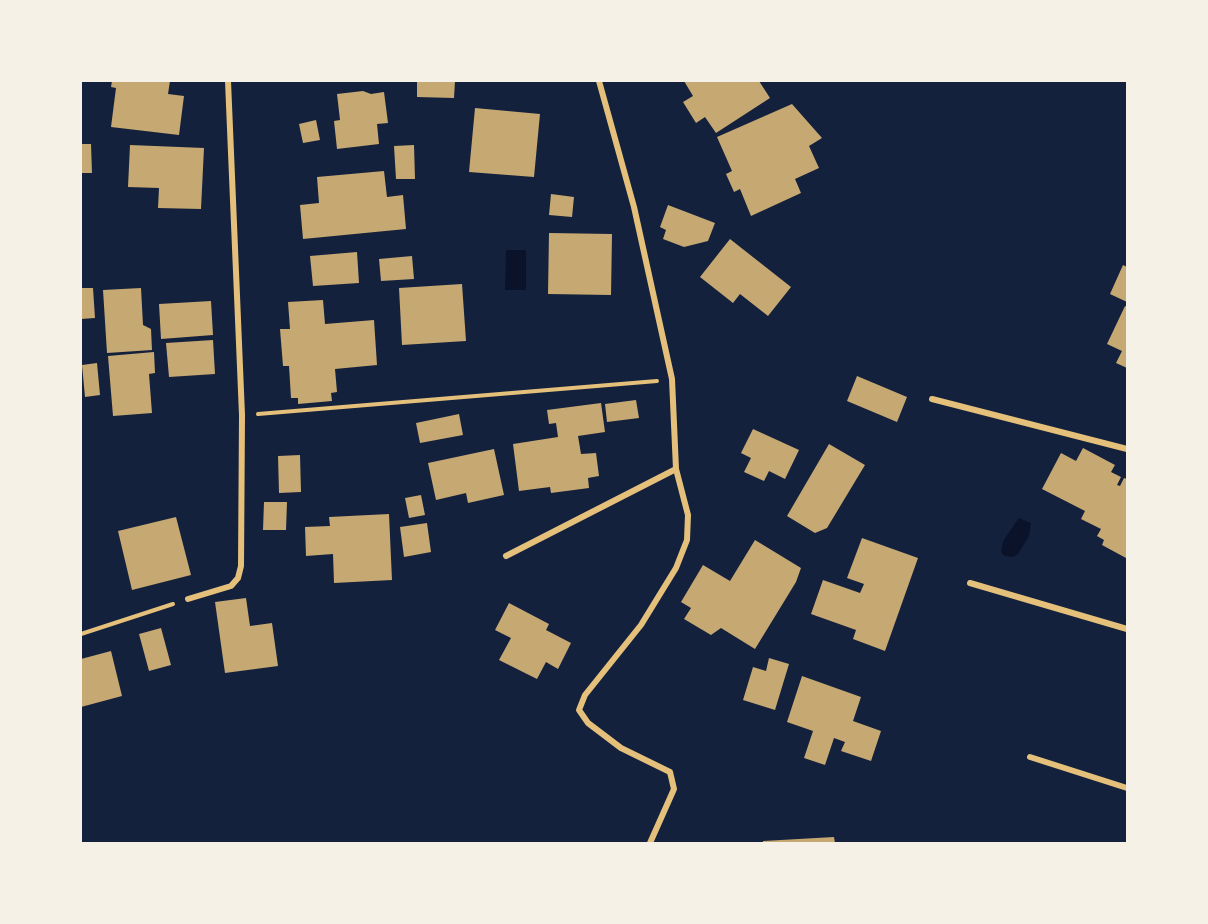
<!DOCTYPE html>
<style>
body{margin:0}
#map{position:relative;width:1208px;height:924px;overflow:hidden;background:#14213d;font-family:Raleway,sans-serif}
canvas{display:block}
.frame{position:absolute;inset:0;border:82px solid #f6f1e7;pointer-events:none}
</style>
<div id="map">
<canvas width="1208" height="924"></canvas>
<div class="frame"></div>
</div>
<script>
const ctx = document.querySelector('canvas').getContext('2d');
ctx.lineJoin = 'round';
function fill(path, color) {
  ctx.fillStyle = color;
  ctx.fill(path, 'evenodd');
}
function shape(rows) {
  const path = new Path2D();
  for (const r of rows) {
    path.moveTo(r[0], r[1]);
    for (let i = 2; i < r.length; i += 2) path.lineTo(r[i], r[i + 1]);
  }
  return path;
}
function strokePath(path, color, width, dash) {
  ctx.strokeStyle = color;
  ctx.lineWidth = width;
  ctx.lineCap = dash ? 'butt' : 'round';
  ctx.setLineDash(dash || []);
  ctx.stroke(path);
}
fill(shape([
 [506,250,526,250,526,290,505,290],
 [1019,518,1031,523,1029,536,1018,554,1013,557,1004,556,1001,552,1003,541]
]), '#0b132b');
fill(shape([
 [112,81,170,81,168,94,184,96,179,135,111,127,116,88,111,87],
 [417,81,455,81,454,98,417,97],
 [684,81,759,81,770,98,716,133,705,117,696,123,683,102,693,96],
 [363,91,371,94,384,92,388,123,377,124,379,144,337,149,334,121,340,120,337,94],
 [792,104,822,138,809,146,819,168,795,179,801,193,751,216,740,189,734,192,726,174,732,171,717,137],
 [475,108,540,114,534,177,469,172],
 [316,120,320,140,303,143,299,124],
 [81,144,91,144,92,173,81,173],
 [130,145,204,148,201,209,158,208,159,188,128,187],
 [414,145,415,179,396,179,394,146],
 [384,171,387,197,403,195,406,229,303,239,300,205,319,203,317,177],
 [551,194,574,197,572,217,549,215],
 [668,205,715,223,708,241,684,247,663,239,666,230,660,227],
 [549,233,612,234,611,295,548,294],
 [730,239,791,287,768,316,740,294,733,303,700,277],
 [357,252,359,283,313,286,310,256],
 [412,256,414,279,381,281,379,259],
 [1123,265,1127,267,1127,302,1110,294],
 [462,284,466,341,402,345,399,288],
 [81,288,93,288,95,318,81,319],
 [141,288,143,325,151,329,152,350,107,353,103,290],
 [323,300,325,324,374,320,377,365,335,369,337,392,331,393,332,401,298,404,298,398,291,398,289,366,283,366,280,329,290,329,288,302],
 [211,301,213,335,161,339,159,304],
 [1125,306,1127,307,1127,368,1116,363,1122,351,1107,344],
 [213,340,215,374,169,377,166,343],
 [154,352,155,373,149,374,152,413,113,416,108,356],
 [97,363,100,395,85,397,82,365],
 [857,376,907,397,897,422,847,401],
 [636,400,639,418,607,422,605,404],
 [601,403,605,432,578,436,581,454,596,453,599,476,588,478,589,488,551,493,550,487,519,491,513,444,558,437,556,423,549,424,547,410],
 [459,414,463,435,420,443,416,423],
 [753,429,799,450,785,479,769,471,764,481,744,472,751,458,741,453],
 [829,444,865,465,827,528,815,533,787,516],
 [1083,448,1115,465,1111,472,1121,477,1117,485,1120,486,1124,478,1127,479,1126,558,1102,545,1104,540,1097,536,1101,529,1081,519,1085,511,1042,489,1061,453,1076,461],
 [494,449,504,495,468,503,466,493,436,500,428,463],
 [300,455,301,492,279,493,278,456],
 [421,495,425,515,409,518,405,498],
 [264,502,287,502,286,530,263,530],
 [389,514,392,580,334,583,333,554,306,556,305,527,330,526,329,517],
 [176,517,191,575,132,590,118,531],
 [427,523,431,552,404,557,400,527],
 [862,538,918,558,885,651,853,639,856,630,811,614,823,580,860,593,864,584,847,578],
 [755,540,801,568,796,582,755,649,721,628,711,635,684,619,691,608,681,602,703,565,730,581],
 [246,598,250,626,272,623,278,666,225,673,215,602],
 [509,603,549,624,546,630,571,643,558,669,546,662,537,679,499,660,511,638,495,630],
 [161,628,171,665,149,671,139,634],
 [111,651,122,696,81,707,81,659],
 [769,658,789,664,775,710,743,700,753,667,766,671],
 [802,676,861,697,853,721,881,731,871,761,841,751,845,742,834,738,825,765,804,758,813,731,787,722],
 [834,837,835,843,763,843,763,841]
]), '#c6a872');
strokePath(shape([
 [258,414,657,381],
 [81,634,173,604]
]), '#e5c07b', 4);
strokePath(shape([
 [932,399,1127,449],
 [506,556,676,469,672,379,634,207,599,81],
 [970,583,1127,629],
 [188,599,231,586,238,578,241,566,242,415,228,81],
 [1030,757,1127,788],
 [650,843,674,789,670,772,621,748,588,723,579,710,585,695,641,625,676,568,687,540,688,515,676,469]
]), '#e5c07b', 6);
</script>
